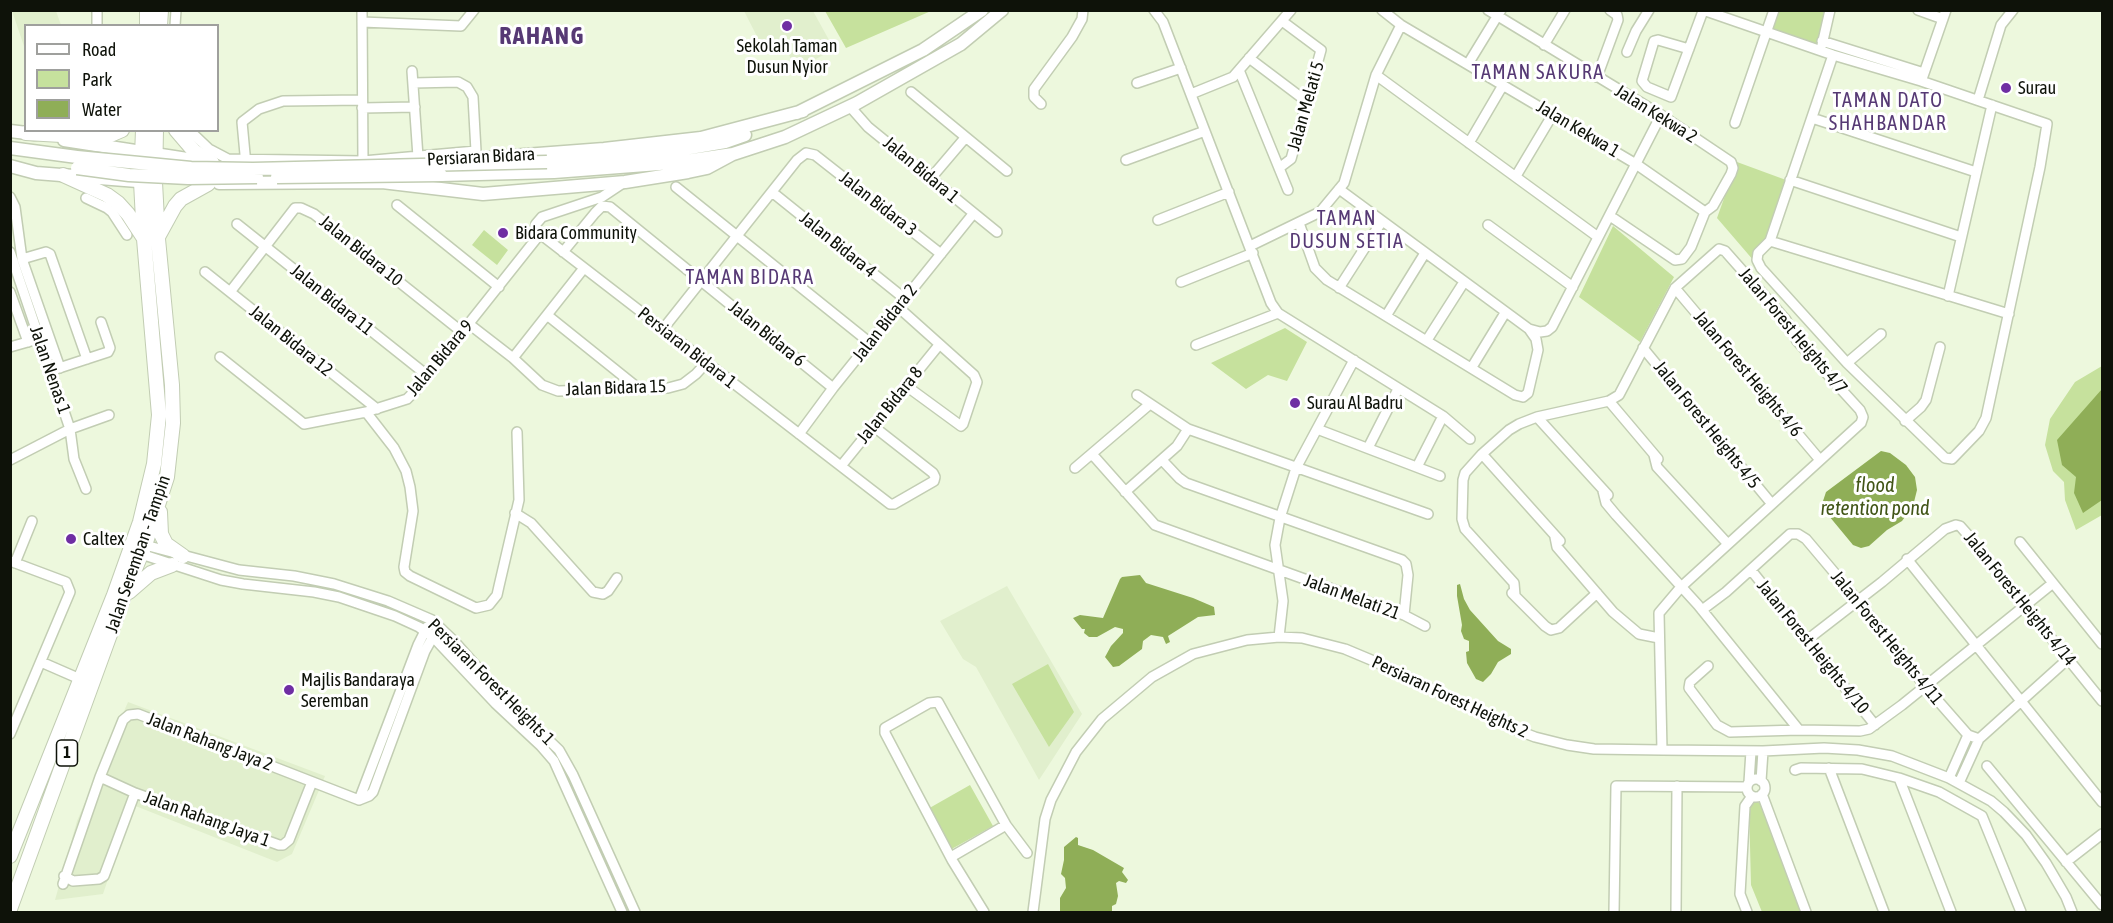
<!DOCTYPE html>
<style>
body{margin:0}
#map{position:relative;width:2113px;height:923px;overflow:hidden;background:#edf8dd;font-family:"Asap Condensed",sans-serif}
canvas{display:block}
.frame{position:absolute;inset:0;border:12px solid #0e1209;pointer-events:none}
.legend{position:absolute;left:24px;top:24px;width:195px;height:108px;box-sizing:border-box;background:#fff;border:2px solid #9fa09d;margin:0;padding:8px 10px;list-style:none;font-size:18px;color:#0e1209}
.legend li{display:flex;align-items:center;gap:12px;height:30px}
.legend b{width:30px;border:2px solid #9fa09d}
</style>
<div id="map">
<canvas width="2113" height="923"></canvas>
<div class="frame"></div>
<ul class="legend">
<li><b style="height:8px;background:#fff"></b>Road</li>
<li><b style="height:16px;background:#c6e19d"></b>Park</li>
<li><b style="height:16px;background:#8fae57"></b>Water</li>
</ul>
</div>
<script>
const ctx = document.querySelector('canvas').getContext('2d');
ctx.lineJoin = 'round';
function fill(path, color) {
  ctx.fillStyle = color;
  ctx.fill(path, 'evenodd');
}
function shape(rows) {
  const path = new Path2D();
  for (const r of rows) {
    if (r.length === 3) {
      path.moveTo(r[0] + r[2], r[1]);
      path.arc(r[0], r[1], r[2], 0, 2 * Math.PI);
      continue;
    }
    path.moveTo(r[0], r[1]);
    for (let i = 2; i < r.length; i += 2) path.lineTo(r[i], r[i + 1]);
  }
  return path;
}
function strokePath(path, color, width, dash) {
  ctx.strokeStyle = color;
  ctx.lineWidth = width;
  ctx.lineCap = dash ? 'butt' : 'round';
  ctx.setLineDash(dash || []);
  ctx.stroke(path);
}
function write(font, color, halo, rows, align = 'center') {
  ctx.font = font + ' "Asap Condensed",sans-serif';
  ctx.lineWidth = 6;
  ctx.setLineDash([]);
  ctx.textBaseline = 'middle';
  ctx.strokeStyle = halo;
  ctx.fillStyle = color;
  for (const [text, x, y, turn = 0] of rows) {
    ctx.save();
    ctx.translate(x, y);
    ctx.rotate((+turn || 0) * Math.PI / 180);
    ctx.textAlign = isNaN(turn) ? turn : align;
    if (halo) ctx.strokeText(text, 0, 0);
    ctx.fillText(text, 0, 0);
    ctx.restore();
  }
}
fill(shape([
 [12,11,56,11,61,25,26,26,25,49],
 [744,11,813,11,834,49,796,70,783,42,765,52],
 [1007,586,1082,714,1039,780,976,667,963,659,940,621],
 [128,702,325,776,292,854,277,862,133,805,103,894,55,900,77,821]
]), '#e1efcd');
fill(shape([
 [825,11,931,11,846,48],
 [1774,11,1829,11,1820,49,1769,30],
 [1737,162,1786,180,1767,239,1754,261,1717,218],
 [1613,226,1674,277,1640,342,1579,297],
 [484,230,508,250,497,265,472,245],
 [1285,328,1307,342,1287,381,1268,375,1246,389,1211,363],
 [2102,366,2102,515,2076,530,2065,500,2064,482,2053,471,2045,445,2050,419,2075,382],
 [1048,664,1074,712,1049,747,1012,684],
 [970,785,993,826,948,851,926,810],
 [1756,801,1762,804,1806,912,1762,912,1751,885,1749,806]
]), '#c6e19d');
fill(shape([
 [2102,389,2102,500,2083,513,2074,493,2076,477,2062,465,2057,440],
 [1881,451,1890,453,1906,465,1915,477,1917,490,1913,506,1902,521,1887,530,1869,546,1861,548,1853,545,1829,516,1823,501,1826,492],
 [1140,575,1146,583,1193,598,1214,607,1215,615,1198,617,1168,636,1170,642,1166,644,1163,637,1151,635,1143,641,1142,649,1119,666,1113,667,1105,657,1111,646,1123,633,1123,629,1115,627,1097,637,1089,637,1084,633,1085,629,1082,629,1073,618,1080,615,1103,618,1120,579,1122,577],
 [1460,584,1464,599,1470,610,1498,641,1511,649,1511,654,1498,662,1491,674,1483,682,1476,679,1467,663,1466,652,1469,651,1469,641,1464,639,1461,631,1462,625,1457,596,1457,585],
 [1076,837,1078,838,1078,845,1093,850,1124,868,1122,872,1128,880,1126,883,1119,881,1116,883,1118,896,1116,904,1112,906,1112,912,1060,912,1060,898,1066,888,1065,878,1061,874,1064,860,1064,847]
]), '#8fae57');
const minor = shape([
 [362,10,363,161],
 [1154,10,1163,22,1271,303,1278,313,1443,416,1470,439],
 [1382,10,1401,25,1636,164,1705,212],
 [1488,10,1661,115,1731,162,1733,168,1731,174,1713,206,1705,212],
 [1703,10,1833,55,1921,81,2047,124,2040,167,1986,418,1979,431,1952,459,1945,458,1847,363,1761,268,1757,260,1758,253,1770,241,1833,55],
 [1918,10,1943,19],
 [362,22,461,26,474,10],
 [97,26,97,10],
 [175,26,176,10],
 [1822,41,1924,73],
 [1544,45,1565,10],
 [1822,45,1830,10],
 [1689,49,1658,40,1654,41,1642,81,1647,87,1671,97,1703,11],
 [1627,52,1636,31,1649,10],
 [1249,58,1306,101],
 [1468,64,1501,10],
 [1239,70,1288,190],
 [412,71,418,157],
 [1376,75,1598,237],
 [1597,77,1618,20,1617,15,1610,10],
 [1922,79,1946,10],
 [1137,83,1181,68],
 [911,92,1007,171],
 [1191,94,1233,77,1291,10],
 [1978,100,2001,25,2013,10],
 [857,103,853,110,868,127,997,232],
 [1041,104,1034,97,1034,89,1072,37,1082,19,1083,10],
 [362,108,415,107],
 [1812,118,1976,172],
 [1735,123,1774,10],
 [189,130,209,149,228,159,363,161,476,151,473,97,467,87,458,82,413,83],
 [1469,143,1503,85],
 [1126,160,1205,131],
 [246,165,242,122,259,109,283,101,362,100],
 [1279,168,1291,159,1321,50,1282,21],
 [1516,176,1553,114],
 [931,178,965,138],
 [1790,180,1961,237],
 [623,183,602,197,542,217,536,224,535,230,890,504,894,504,934,481,935,477,933,473,873,426],
 [676,187,869,342],
 [772,192,905,299],
 [10,197,15,207,22,259,60,368],
 [86,198,107,208,112,212,127,235],
 [397,205,499,287],
 [1610,216,1675,260,1682,259,1691,247,1705,212],
 [1158,220,1229,192],
 [1299,223,1315,268,1327,280,1515,395,1523,397,1528,393,1538,350,1536,339,1529,329,1339,189],
 [237,224,428,376],
 [1488,225,1573,287],
 [1770,241,2009,314],
 [1250,246,1320,212,1344,183,1376,75,1401,25],
 [10,252,70,429,74,459,86,489],
 [563,252,595,213,602,206,610,207,833,388],
 [22,259,46,252,50,254,87,359],
 [205,272,377,409],
 [1181,282,1253,253],
 [1339,288,1382,221],
 [1675,288,1820,460],
 [10,292,28,342],
 [230,292,295,208,301,208,314,214,462,332],
 [1948,296,1992,105],
 [898,307,974,375,977,382,963,424,961,426,905,385],
 [547,315,638,388],
 [1386,316,1425,253],
 [469,324,513,358,542,385,558,391,668,388,683,384,696,374,706,363],
 [663,329,797,160,806,153,815,155,941,254],
 [1529,329,1540,332,1547,331,1552,327,1661,115],
 [1427,340,1464,282],
 [1196,345,1278,313],
 [10,347,31,341],
 [1643,348,1771,503],
 [220,357,304,424,366,412,407,399,416,390,540,234],
 [513,358,584,268],
 [1847,363,1881,334],
 [1472,367,1505,313],
 [56,369,108,352,110,348,101,322],
 [1137,395,1188,429,1428,514],
 [1609,401,1658,459],
 [366,412,394,448,406,471,410,487,413,511,404,567,405,572,410,576,476,608,489,605,497,595,499,586,519,500,517,432],
 [1537,417,1608,495],
 [1905,421,1921,407,1926,400,1940,347],
 [1317,429,1440,476],
 [799,434,833,388,973,214],
 [1368,448,1398,389],
 [1092,454,1155,525,1404,615,1425,626],
 [1482,454,1560,541],
 [1654,455,1657,467,1727,543],
 [10,460,70,429,109,415],
 [1162,460,1179,478,1186,483,1402,560,1406,564,1408,575,1404,615],
 [841,466,939,345],
 [1417,467,1443,416],
 [1075,468,1150,404],
 [1603,491,1606,503,1616,515,1698,605,1799,730],
 [1125,492,1177,446,1188,429],
 [515,513,531,523,593,592,603,594,608,591,617,578],
 [1555,537,1557,547,1613,612,1639,634,1659,638],
 [2020,542,2102,644],
 [145,545,239,570,294,576,334,584,388,601,432,620,454,641,502,695,559,750,573,775,635,912],
 [141,554,221,580,243,584,314,592,339,597,395,616,419,627,433,637,495,703,541,746,554,761,622,912],
 [1907,559,2102,802],
 [10,561,66,582,70,592,10,734],
 [15,563,32,521],
 [1751,570,1875,725],
 [1512,593,1545,626,1551,630,1559,628,1597,593],
 [1515,595,1514,583,1465,529,1462,519,1463,480,1465,473,1482,454,1509,430,1519,424,1537,417,1609,401,1619,395,1675,288,1719,249,1725,251,1786,320,1797,341,1860,410,1863,417,1861,423,1681,587,1659,613,1662,750],
 [1702,610,1726,592,1790,534,1798,534,1806,539,1849,590,1925,686,1968,735,1979,739],
 [1279,637,1283,601,1275,545,1280,518,1296,468,1354,360],
 [1807,640,1882,582,1945,529,1956,525,1960,526,1968,535,2102,701],
 [41,662,80,679],
 [1708,666,1690,682,1689,688,1717,725,1730,732,1799,730,1860,731,1869,729,1902,705,2053,583],
 [1987,766,2102,905],
 [1829,768,1884,912],
 [1795,770,1801,768,1862,769,1899,778,1939,792,1982,816],
 [100,777,135,793,279,845,283,845,289,840,312,782],
 [1899,778,1951,912],
 [1949,778,1968,735],
 [1756,788,9],
 [1761,781,1763,751],
 [1749,782,1751,751],
 [1959,783,1979,739,2069,658],
 [1762,794,1806,912],
 [359,800,369,796,373,792,425,651,435,633],
 [359,800,418,645,427,627],
 [1982,816,2021,912],
 [951,857,1006,825],
 [2066,862,2102,834],
 [64,876,73,881,99,879,104,876,135,793],
 [63,884,100,777,123,720,129,715,138,714,359,800],
 [984,912,952,860,885,733,885,728,929,703,938,702,1006,825,1027,853],
 [1033,912,1045,819,1051,800,1076,752,1102,719,1152,677,1193,654,1247,640,1279,637,1302,638,1345,649,1376,662,1514,729,1535,737,1567,745,1594,749,1662,750,1763,751,1824,748,1858,750,1892,756,1949,778,1991,801,2004,812,2026,835,2046,863,2066,897,2072,912],
 [1614,912,1616,786,1747,787],
 [1676,912,1677,786],
 [1747,912,1740,894,1745,806,1752,796]
]);
const major = shape([
 [797,113,923,50,982,10],
 [10,131,35,134],
 [64,140,213,163],
 [10,148,77,157],
 [485,158,604,149,701,138,803,111],
 [547,162,649,155,725,142,745,135],
 [10,166,36,173,150,182],
 [441,175,554,172,672,163,733,154,785,137,857,103,961,44,1002,10],
 [219,183,382,182,483,194,625,182,688,172,707,168,733,154]
]);
const highway = shape([
 [147,26,147,10],
 [160,26,161,10],
 [176,130,194,151,212,163],
 [26,133,97,137,108,136,122,130],
 [63,175,107,195,118,203,128,214,143,237],
 [158,237,175,206,181,199,208,184],
 [160,512,161,534,166,544,183,556],
 [129,592,151,573,172,565],
 [10,856,114,595,140,522,154,464,159,415,144,239,141,182,143,130],
 [10,909,124,596,145,545,167,477,173,423,172,385,158,239,155,182,156,130]
]);
strokePath(minor, '#c2cdb3', 12);
strokePath(major, '#c2cdb3', 15);
strokePath(highway, '#c2cdb3', 16);
strokePath(minor, '#fff', 9);
strokePath(major, '#fff', 12);
strokePath(highway, '#fff', 14);
const majorBridge = shape([
 [77,157,191,168,253,169,547,162],
 [77,168,129,175,188,178,257,177],
 [277,177,441,175]
]);
strokePath(majorBridge, '#c2cdb3', 15, []);
strokePath(majorBridge, '#fff', 12);
for (const [x, y, r, color] of [
 [787,26,6,"#6f2ea3"],
 [2006,88,6,"#6f2ea3"],
 [503,233,6,"#6f2ea3"],
 [1295,403,6,"#6f2ea3"],
 [71,539,6,"#6f2ea3"],
 [289,690,6,"#6f2ea3"]
]) {
  const dot = new Path2D();
  dot.arc(x, y, r, 0, 2 * Math.PI);
  ctx.fillStyle = color;
  ctx.fill(dot);
  strokePath(dot, '#fff', 2);
}
for (const [x, y, w] of [
 [67,753,21]
]) {
  const box = new Path2D();
  box.roundRect(x - w / 2, y - 13, w, 26, 4.5);
  ctx.fillStyle = '#fff';
  ctx.fill(box);
  strokePath(box, '#0e1209', 1.5);
}
write('bold 16px', '#0e1209', null, [
 ["1",67,753]
]);
write('18px', '#0e1209', '#fff', [
 ["Sekolah Taman",787,46,"center"],
 ["Dusun Nyior",787,67,"center"],
 ["Surau",2018,88],
 ["Bidara Community",515,233],
 ["Surau Al Badru",1307,403],
 ["Caltex",83,539],
 ["Majlis Bandaraya",301,680],
 ["Seremban",301,701]
], 'left');
write('18px', '#0e1209', '#fff', [
 ["Jalan Melati 5",1306,106,-74],
 ["Jalan Kekwa 2",1656,114,32],
 ["Jalan Kekwa 1",1578,129,31],
 ["Persiaran Bidara",481,157,-3],
 ["Jalan Bidara 1",921,170,40],
 ["Jalan Bidara 3",878,204,38],
 ["Jalan Bidara 4",838,245,39],
 ["Jalan Bidara 10",361,251,39],
 ["Jalan Bidara 11",332,300,39],
 ["Jalan Bidara 2",885,323,-52],
 ["Jalan Forest Heights 4/7",1793,331,50],
 ["Jalan Bidara 6",767,334,39],
 ["Jalan Bidara 12",291,341,39],
 ["Persiaran Bidara 1",687,348,38],
 ["Jalan Bidara 9",440,358,-50],
 ["Jalan Nenas 1",50,370,71],
 ["Jalan Forest Heights 4/6",1748,374,50],
 ["Jalan Bidara 15",616,388,-2],
 ["Jalan Bidara 8",890,405,-51],
 ["Jalan Forest Heights 4/5",1707,425,51],
 ["Jalan Seremban - Tampin",138,554,-71],
 ["Jalan Melati 21",1352,597,20],
 ["Jalan Forest Heights 4/14",2020,599,51],
 ["Jalan Forest Heights 4/11",1887,638,51],
 ["Jalan Forest Heights 4/10",1813,647,51],
 ["Persiaran Forest Heights 1",491,682,45],
 ["Persiaran Forest Heights 2",1450,697,25],
 ["Jalan Rahang Jaya 2",210,742,21],
 ["Jalan Rahang Jaya 1",207,819,20]
]);
ctx.letterSpacing = '1.5px';
write('20px', '#563974', '#fff', [
 ["TAMAN SAKURA",1538,73],
 ["TAMAN DATO",1888,101],
 ["SHAHBANDAR",1888,124],
 ["TAMAN",1347,219],
 ["DUSUN SETIA",1347,242],
 ["TAMAN BIDARA",750,278]
]);
ctx.letterSpacing = '0px';
write('italic 20px', '#415517', '#fff', [
 ["flood",1875,486],
 ["retention pond",1875,509]
]);
ctx.letterSpacing = '1.5px';
write('bold 24px', '#563974', '#fff', [
 ["RAHANG",542,36]
]);
ctx.letterSpacing = '0px';
</script>
